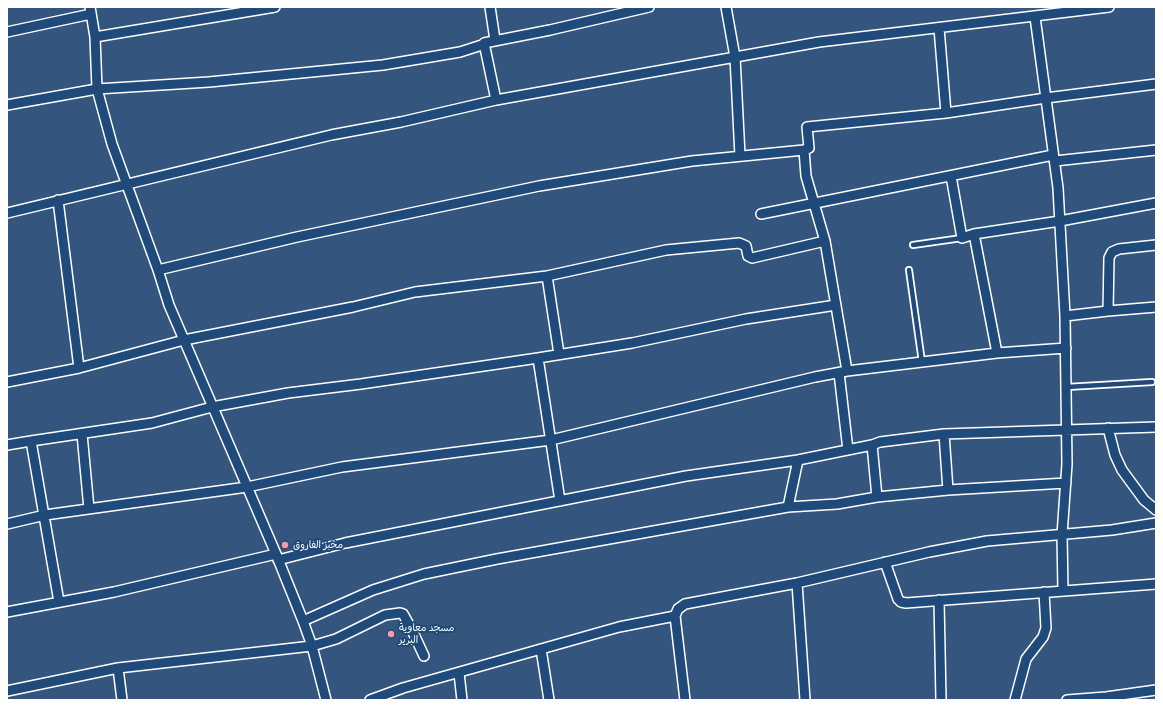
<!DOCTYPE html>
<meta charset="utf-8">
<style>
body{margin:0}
#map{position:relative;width:1163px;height:707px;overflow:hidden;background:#34557e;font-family:Delius,sans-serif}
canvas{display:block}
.frame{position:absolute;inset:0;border:8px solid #fff;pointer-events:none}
</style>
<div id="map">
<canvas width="1163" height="707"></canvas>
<div class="frame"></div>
</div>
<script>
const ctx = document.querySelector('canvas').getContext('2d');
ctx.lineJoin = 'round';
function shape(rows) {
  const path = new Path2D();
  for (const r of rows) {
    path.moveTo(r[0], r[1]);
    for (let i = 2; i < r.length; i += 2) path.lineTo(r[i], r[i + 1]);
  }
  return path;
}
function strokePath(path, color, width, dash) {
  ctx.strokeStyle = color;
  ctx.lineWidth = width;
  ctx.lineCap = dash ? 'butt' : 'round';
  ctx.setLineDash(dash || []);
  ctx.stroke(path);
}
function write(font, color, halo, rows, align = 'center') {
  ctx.font = font + ' Delius,"Playpen Sans Arabic",sans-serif';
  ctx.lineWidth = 4;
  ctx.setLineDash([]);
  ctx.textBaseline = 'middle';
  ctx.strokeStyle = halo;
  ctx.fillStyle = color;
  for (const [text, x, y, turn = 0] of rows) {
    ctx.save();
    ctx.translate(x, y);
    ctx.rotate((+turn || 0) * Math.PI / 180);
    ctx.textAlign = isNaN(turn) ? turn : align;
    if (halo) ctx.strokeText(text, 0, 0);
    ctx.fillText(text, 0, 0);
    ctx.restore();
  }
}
const lane = shape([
 [913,245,962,238],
 [909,270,922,362],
 [1067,387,1152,382]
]);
const street = shape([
 [90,7,95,37,97,89,112,144,158,270,169,305,276,554,303,621,312,646,326,700],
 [490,7,495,40],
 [726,7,735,57,740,156],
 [1035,17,1058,188,1065,316,1067,464,1062,535,1063,591],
 [939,28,946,113],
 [7,32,91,14],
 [95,37,275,7],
 [496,100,484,43,550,30,649,7],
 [7,105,97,89,209,82,383,65,460,52,485,44],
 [1055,161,1156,150],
 [951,176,962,238,974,234,1060,221,1156,203],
 [58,200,79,368],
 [7,213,331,135,401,122,496,100,819,42,1109,7],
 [761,214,1053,155],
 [974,234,997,353],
 [1156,245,1119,249,1112,252,1109,258,1108,311,1156,307],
 [158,270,297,237,539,186,692,161,804,150],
 [547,276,559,354],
 [1065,316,1108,311],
 [538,358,560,501],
 [847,371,825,241,806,176,804,150,809,148,807,127,946,113,1046,98,1156,84],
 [839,373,848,450],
 [7,382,79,368,184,340,353,307,415,292,547,276,666,250,739,243,746,246,748,256,752,258,825,241],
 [1108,428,1115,455,1122,470,1144,500,1156,510],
 [82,434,89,509],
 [31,441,59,602],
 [7,445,31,441,152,423,212,407,288,393,361,384,538,358,632,343,746,319,836,305],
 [872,445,877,497],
 [948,490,1066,483],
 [788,507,837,504,877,497,948,490,944,434],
 [7,524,45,515,247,487,342,467,551,440,815,377,847,371,997,353,1066,348],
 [278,560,345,543,686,476,798,460],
 [885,562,898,599,901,602,906,603,1156,584],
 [797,583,805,700],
 [939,600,941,700],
 [7,612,114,592,276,554],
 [675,616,685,700],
 [303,621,373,590,424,574,497,559,788,507,798,460,872,445,880,442,944,434,1156,427],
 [541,649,549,700],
 [118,668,122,700],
 [459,673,462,700],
 [7,691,118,668,312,646,336,639,385,615,400,613,403,614,412,630,424,656],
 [370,700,403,688,619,627,675,616,678,609,685,604,797,583,929,552,987,541,1112,530,1156,523],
 [1015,700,1026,659,1043,637,1046,628,1044,592],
 [1067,700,1106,697,1156,690]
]);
strokePath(lane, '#fff', 8);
strokePath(street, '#fff', 12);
strokePath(lane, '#1f4a7a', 4.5);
strokePath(street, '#1f4a7a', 9);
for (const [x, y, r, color] of [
 [285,545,4,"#ff9aa2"],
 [391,634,4,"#ff9aa2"]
]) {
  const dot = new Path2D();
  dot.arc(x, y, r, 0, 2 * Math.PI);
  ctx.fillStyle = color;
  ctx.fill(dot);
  strokePath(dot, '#1f4a7a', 1.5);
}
write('10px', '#fff', '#1f4a7a', [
 ["مخبز الفاروق",293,545],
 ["مسجد معاوية",399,628],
 ["البرير",399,640]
], 'left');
</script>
